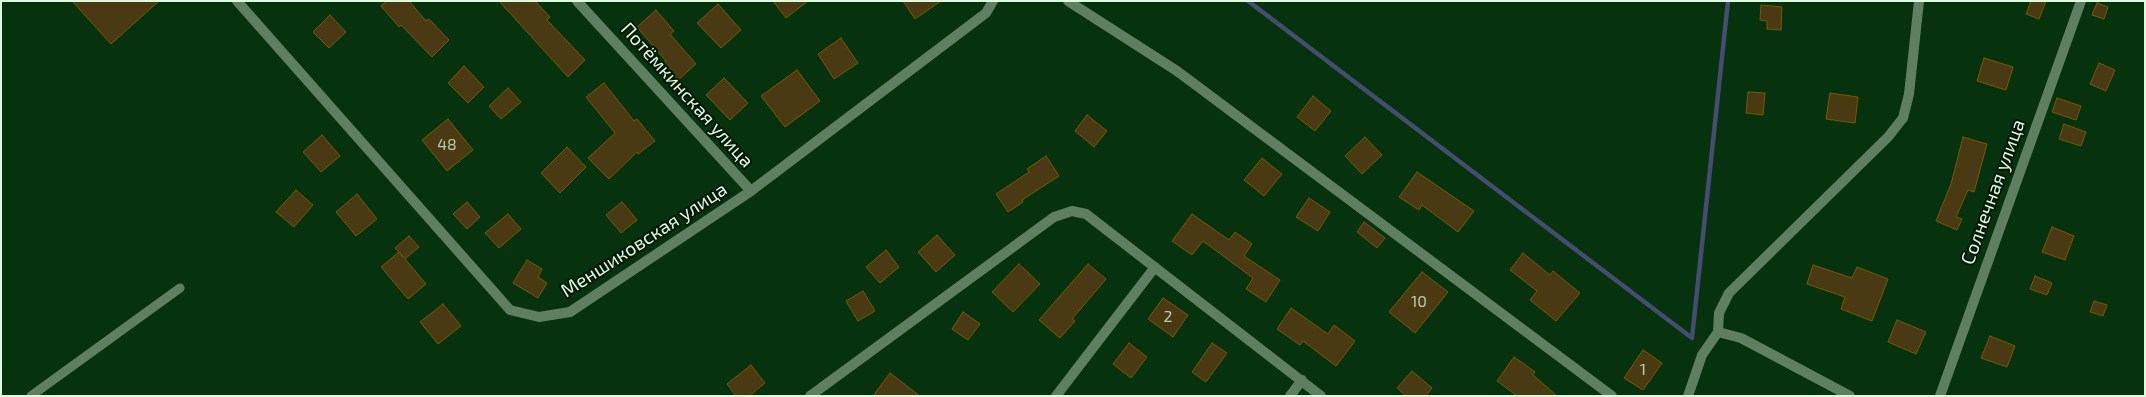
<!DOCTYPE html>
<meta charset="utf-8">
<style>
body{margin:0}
#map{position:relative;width:2146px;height:397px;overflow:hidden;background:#06330e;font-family:"Exo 2",sans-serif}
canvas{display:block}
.frame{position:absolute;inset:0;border:2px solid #ddfbde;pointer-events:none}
</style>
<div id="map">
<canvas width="2146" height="397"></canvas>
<div class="frame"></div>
</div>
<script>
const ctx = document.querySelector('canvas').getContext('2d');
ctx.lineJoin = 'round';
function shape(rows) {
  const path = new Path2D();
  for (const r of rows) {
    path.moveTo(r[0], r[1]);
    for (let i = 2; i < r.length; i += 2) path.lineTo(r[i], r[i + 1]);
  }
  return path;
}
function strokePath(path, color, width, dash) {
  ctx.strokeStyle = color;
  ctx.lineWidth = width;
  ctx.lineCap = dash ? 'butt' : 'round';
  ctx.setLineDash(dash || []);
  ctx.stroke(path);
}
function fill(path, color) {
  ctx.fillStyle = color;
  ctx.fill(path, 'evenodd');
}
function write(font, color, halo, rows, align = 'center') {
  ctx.font = font + ' "Exo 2",sans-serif';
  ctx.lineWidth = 4;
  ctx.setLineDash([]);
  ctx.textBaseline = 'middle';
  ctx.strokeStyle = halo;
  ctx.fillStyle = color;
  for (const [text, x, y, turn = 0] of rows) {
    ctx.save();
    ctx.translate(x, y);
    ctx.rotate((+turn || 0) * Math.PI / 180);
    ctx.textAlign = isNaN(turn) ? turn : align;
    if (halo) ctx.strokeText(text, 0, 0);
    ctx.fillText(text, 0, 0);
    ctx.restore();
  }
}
strokePath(shape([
 [1248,1,1692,338,1728,1]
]), '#444d6f', 4.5);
const building = shape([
 [72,1,159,1,111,44,72,1],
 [387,1,409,1,426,21,429,19,449,40,432,57,401,25,399,27,381,6,387,1],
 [499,1,535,1,550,17,547,20,585,60,568,77,499,1],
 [773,1,808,1,786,18,773,1],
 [903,1,941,1,915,19,903,1],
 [2031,1,2046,1,2039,19,2026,14,2031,1],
 [2097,3,2108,7,2104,19,2092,15,2097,3],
 [718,4,741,30,721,48,697,23,718,4],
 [1761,5,1782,7,1781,30,1767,29,1767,21,1760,20,1761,5],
 [656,10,674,31,670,34,696,64,678,80,663,63,666,61,637,27,656,10],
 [330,15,346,32,329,48,313,32,330,15],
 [841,38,858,63,834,79,818,54,841,38],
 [1984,58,2013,67,2006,90,1977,81,1984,58],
 [2099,63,2115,70,2106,91,2090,84,2099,63],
 [464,66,484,87,468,103,448,83,464,66],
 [797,70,820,101,785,127,761,96,797,70],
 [724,78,748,103,730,120,706,95,724,78],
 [604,83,634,121,637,119,655,141,638,154,637,152,609,179,588,158,615,133,586,97,604,83],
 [508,88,521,102,501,119,489,106,508,88],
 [1748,92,1765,93,1763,115,1746,113,1748,92],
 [1830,93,1858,97,1855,123,1826,119,1830,93],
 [1313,96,1331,111,1315,131,1297,117,1313,96],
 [2057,98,2081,106,2076,120,2052,112,2057,98],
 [1087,115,1107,131,1094,147,1075,131,1087,115],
 [448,119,473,150,447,171,422,140,448,119],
 [2064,124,2086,132,2081,146,2059,139,2064,124],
 [322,135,340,156,321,172,303,152,322,135],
 [1365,137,1382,155,1362,174,1345,156,1365,137],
 [1963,137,1987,144,1974,192,1968,190,1956,217,1962,219,1957,230,1936,221,1951,184,1963,137],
 [567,147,586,167,560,193,541,173,567,147],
 [1046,156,1059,176,1022,200,1023,202,1008,212,996,194,1029,172,1027,169,1046,156],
 [1262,158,1282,174,1264,196,1244,180,1262,158],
 [1417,172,1474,211,1458,232,1422,205,1419,210,1399,197,1417,172],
 [296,190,313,205,294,227,276,212,296,190],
 [357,194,377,219,356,236,336,212,357,194],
 [1309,198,1330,212,1318,231,1296,217,1309,198],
 [467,202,480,217,467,229,453,214,467,202],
 [622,202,637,220,621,233,606,215,622,202],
 [508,214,521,229,499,248,485,233,508,214],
 [1192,214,1229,240,1235,232,1252,244,1244,256,1280,280,1266,302,1246,289,1253,278,1203,241,1192,255,1172,241,1192,214],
 [1364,222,1385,238,1377,248,1357,232,1364,222],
 [2052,227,2074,236,2065,260,2042,252,2052,227],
 [937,235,955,255,936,272,918,252,937,235],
 [409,236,419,247,405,259,426,284,408,299,381,267,399,252,404,258,395,248,409,236],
 [886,250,899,267,880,283,866,267,886,250],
 [1523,253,1550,275,1553,271,1580,293,1556,321,1530,300,1537,291,1510,270,1523,253],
 [527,260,542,269,538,277,547,283,538,298,513,283,527,260],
 [1019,264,1040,284,1013,312,992,292,1019,264],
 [1088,264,1106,279,1072,319,1075,321,1060,338,1039,320,1088,264],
 [1813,265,1852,278,1857,267,1888,279,1872,321,1841,309,1845,297,1807,284,1813,265],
 [1422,272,1448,292,1415,333,1389,312,1422,272],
 [2035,276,2052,283,2047,295,2030,289,2035,276],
 [863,291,875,311,858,321,846,301,863,291],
 [1163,298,1188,315,1173,337,1148,319,1163,298],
 [2094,301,2107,305,2103,316,2090,312,2094,301],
 [443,304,461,326,438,344,420,322,443,304],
 [1291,308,1328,334,1334,325,1355,341,1336,366,1303,341,1300,345,1277,329,1291,308],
 [963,312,980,324,968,340,952,329,963,312],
 [1897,320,1926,332,1916,354,1888,342,1897,320],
 [1990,336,2015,346,2007,367,1981,358,1990,336],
 [1129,343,1147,357,1131,378,1113,364,1129,343],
 [1212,343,1227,353,1206,382,1192,372,1212,343],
 [1643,350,1662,363,1643,390,1624,378,1643,350],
 [1514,357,1535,372,1533,375,1557,396,1517,396,1497,381,1514,357],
 [751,365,765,383,749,396,736,396,727,384,751,365],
 [1412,371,1432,388,1426,396,1406,396,1397,388,1412,371],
 [890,373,920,396,873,396,890,373]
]);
fill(building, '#4a3a14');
strokePath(building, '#765902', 1);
strokePath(shape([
 [31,396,180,288]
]), '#5e8060', 9);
strokePath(shape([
 [237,1,510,310,539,317,570,312,751,191,986,13,993,1],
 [577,1,751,191],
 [1068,1,1177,71,1612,396],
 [1718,332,1719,313,1729,293,1888,137,1903,118,1909,94,1919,1],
 [810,396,1054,217,1072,211,1086,214,1321,396],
 [1056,396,1155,267],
 [1290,396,1302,380],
 [1688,396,1702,355,1718,332,1741,338,1850,396],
 [1940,396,2081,1]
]), '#5e8060', 10);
write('16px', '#b8cbac', null, [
 ["48",447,145],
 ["10",1419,302],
 ["2",1168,317],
 ["1",1643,370]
]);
write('19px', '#ddfbde', '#021704', [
 ["Потёмкинская улица",687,95,48],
 ["Солнечная улица",1993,192,-70],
 ["Меншиковская улица",644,240,-33]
]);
</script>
